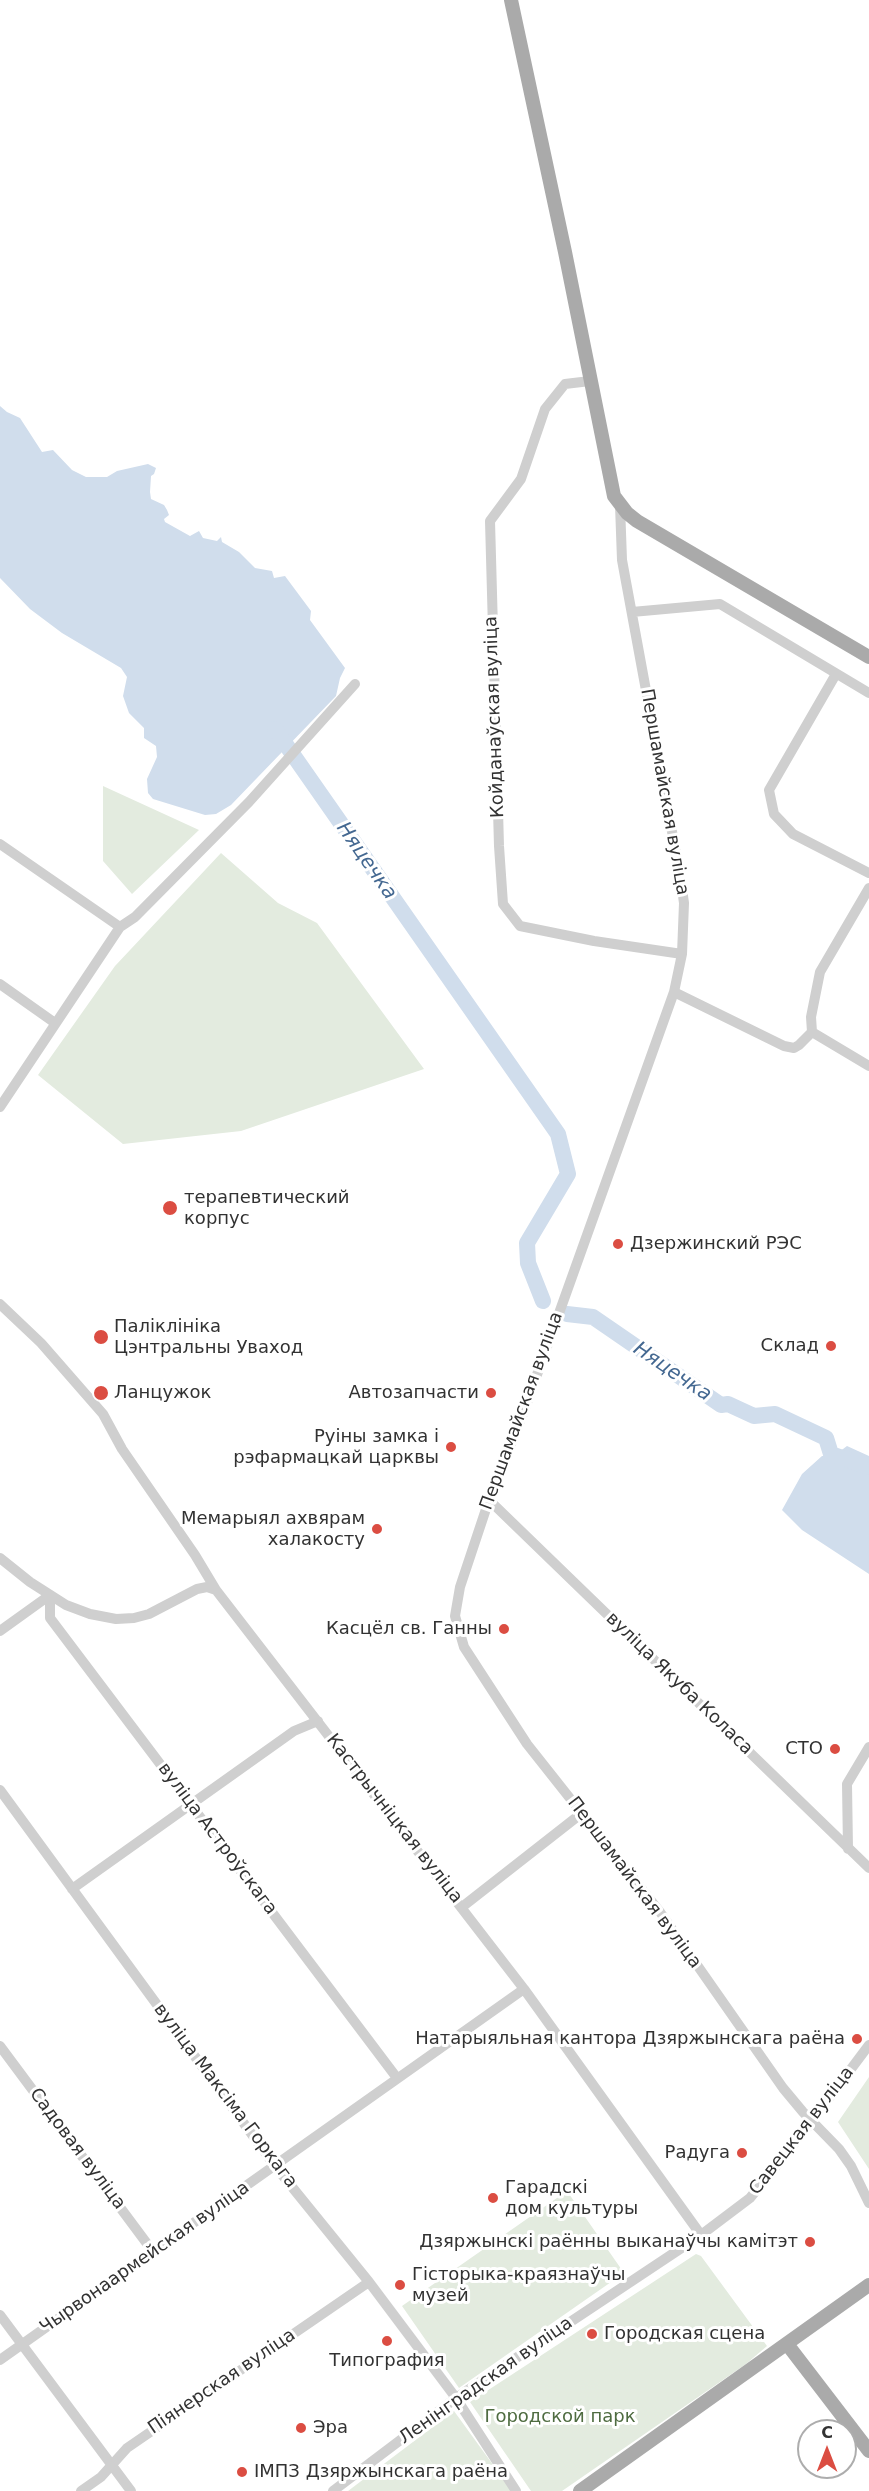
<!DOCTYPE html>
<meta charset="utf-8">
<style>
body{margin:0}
#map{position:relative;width:869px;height:2491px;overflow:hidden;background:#fff;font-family:"DejaVu Sans",sans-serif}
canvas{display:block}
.north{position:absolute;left:797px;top:2419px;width:60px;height:60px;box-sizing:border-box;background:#fff;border:2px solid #adadad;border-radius:50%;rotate:0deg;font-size:16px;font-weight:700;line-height:24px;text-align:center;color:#323232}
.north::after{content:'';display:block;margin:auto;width:21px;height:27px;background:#db4d42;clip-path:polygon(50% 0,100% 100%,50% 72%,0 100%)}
</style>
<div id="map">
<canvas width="869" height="2491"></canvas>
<div class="north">С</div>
</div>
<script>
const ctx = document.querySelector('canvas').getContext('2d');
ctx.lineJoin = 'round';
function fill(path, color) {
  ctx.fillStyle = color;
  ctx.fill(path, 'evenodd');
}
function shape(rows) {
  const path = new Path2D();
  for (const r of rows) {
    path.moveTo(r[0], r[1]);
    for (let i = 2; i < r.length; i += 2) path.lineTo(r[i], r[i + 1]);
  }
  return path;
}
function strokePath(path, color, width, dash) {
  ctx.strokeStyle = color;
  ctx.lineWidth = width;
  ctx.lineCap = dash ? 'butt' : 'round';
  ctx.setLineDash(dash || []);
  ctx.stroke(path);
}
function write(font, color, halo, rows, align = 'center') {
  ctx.font = font + ' "DejaVu Sans",sans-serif';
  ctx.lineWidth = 6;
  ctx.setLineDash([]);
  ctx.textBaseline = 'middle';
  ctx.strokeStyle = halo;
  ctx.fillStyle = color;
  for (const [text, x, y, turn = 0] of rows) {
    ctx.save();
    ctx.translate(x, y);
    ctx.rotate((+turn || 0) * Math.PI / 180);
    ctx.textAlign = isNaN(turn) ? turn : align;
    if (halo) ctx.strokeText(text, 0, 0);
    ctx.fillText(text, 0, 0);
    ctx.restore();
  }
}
fill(shape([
 [103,786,199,830,132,894,103,861],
 [221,853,278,903,317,923,424,1069,241,1131,123,1144,38,1075,115,966],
 [869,2077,869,2169,838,2122],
 [567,2191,624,2273,459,2388,402,2306],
 [696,2254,701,2256,767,2346,746,2364,562,2491,531,2491,470,2402],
 [454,2411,512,2491,348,2491]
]), '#e3ebdf');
fill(shape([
 [0,406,7,412,20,418,42,452,53,450,72,470,86,477,107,477,117,471,148,464,156,468,154,474,151,476,150,492,151,499,164,505,167,510,169,515,164,519,165,522,190,536,199,531,203,538,217,541,221,537,222,542,239,552,255,568,272,571,274,578,285,576,311,611,310,620,345,668,340,678,336,696,231,805,216,814,205,815,153,799,148,793,147,779,157,757,156,746,144,738,144,728,129,713,123,696,127,677,121,668,62,633,30,609,0,578],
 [847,1446,869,1456,869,1574,802,1530,782,1510,802,1474,822,1456,835,1455]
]), '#d0ddec');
strokePath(shape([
 [275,729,558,1134,568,1174,527,1243,528,1263,543,1301],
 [567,1314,593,1317,721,1405,728,1404,754,1416,775,1414,826,1438,831,1454,869,1467]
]), '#d0ddec', 16);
strokePath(shape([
 [590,381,565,384,545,409,521,479,490,521,499,846,503,904,520,926,594,941,682,954],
 [620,505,622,560,680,875,684,903,682,954,674,992,524,1411,489,1500,460,1587,455,1616,464,1647,527,1744,660,1912,783,2088,803,2112,839,2149,851,2166,869,2203],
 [632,612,720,604,869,693],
 [836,674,769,790,774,814,793,834,869,873],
 [0,844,120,927],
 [0,984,55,1023],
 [674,992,784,1046,794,1048,799,1045,812,1032],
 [812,1032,811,1017,820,972,869,888],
 [812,1032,869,1066],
 [0,1107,120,927,135,917,249,802,355,684],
 [0,1304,41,1343,103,1414,122,1449,195,1555,216,1590,524,1989,701,2235],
 [489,1500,869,1868],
 [0,1558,30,1582,66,1605,90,1614,116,1619,134,1618,149,1614,197,1589,207,1587,216,1590],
 [50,1595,50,1618,397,2078],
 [0,1631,50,1595],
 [0,1790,275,2166,369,2282,456,2398,516,2491],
 [848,1849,847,1784,869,1747],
 [72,1889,294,1731,318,1721],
 [462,1907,582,1813],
 [0,2046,154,2253],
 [0,2315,131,2491],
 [0,2360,524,1989],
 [81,2491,101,2477,127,2448,369,2282],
 [333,2491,456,2398,701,2235,750,2198,803,2133,869,2045]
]), '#cfcfcf', 10);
strokePath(shape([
 [511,0,565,252,614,496,627,513,637,521,869,657],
 [787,2344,869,2451],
 [580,2491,869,2285]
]), '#aaa', 14);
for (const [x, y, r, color] of [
 [170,1208,8,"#db4d42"],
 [618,1244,6,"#db4d42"],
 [101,1337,8,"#db4d42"],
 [831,1346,6,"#db4d42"],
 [101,1393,8,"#db4d42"],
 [491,1393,6,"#db4d42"],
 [451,1447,6,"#db4d42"],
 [377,1529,6,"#db4d42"],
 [504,1629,6,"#db4d42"],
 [835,1749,6,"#db4d42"],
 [857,2039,6,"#db4d42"],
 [742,2153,6,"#db4d42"],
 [493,2198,6,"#db4d42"],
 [810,2242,6,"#db4d42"],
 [400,2285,6,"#db4d42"],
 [592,2334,6,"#db4d42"],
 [387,2341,6,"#db4d42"],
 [301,2428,6,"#db4d42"],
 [242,2472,6,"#db4d42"]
]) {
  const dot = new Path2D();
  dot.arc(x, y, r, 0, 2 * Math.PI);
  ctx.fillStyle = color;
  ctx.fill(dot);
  strokePath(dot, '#fff', 2);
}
write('18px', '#323232', '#fff', [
 ["Койданаўская вуліца",495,717,-92],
 ["Першамайская вуліца",664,792,80],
 ["Першамайская вуліца",522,1411,-70],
 ["вуліца Якуба Коласа",679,1684,44],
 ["Кастрычніцкая вуліца",394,1819,52],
 ["вуліца Астроўскага",217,1839,53],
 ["Першамайская вуліца",634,1883,53],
 ["вуліца Максіма Горкага",225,2096,53],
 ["Савецкая вуліца",802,2131,-52],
 ["Садовая вуліца",77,2149,53],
 ["Чырвонаармейская вуліца",145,2258,-35],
 ["Ленінградская вуліца",486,2381,-35],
 ["Піянерская вуліца",222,2382,-34]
]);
write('18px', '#323232', '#fff', [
 ["терапевтический",184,1198],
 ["корпус",184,1219],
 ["Дзержинский РЭС",630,1244],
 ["Паліклініка",114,1327],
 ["Цэнтральны Уваход",114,1348],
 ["Склад",819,1346,"right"],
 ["Ланцужок",114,1393],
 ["Автозапчасти",479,1393,"right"],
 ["Руіны замка і",439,1437,"right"],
 ["рэфармацкай царквы",439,1458,"right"],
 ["Мемарыял ахвярам",365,1519,"right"],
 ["халакосту",365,1540,"right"],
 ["Касцёл св. Ганны",492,1629,"right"],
 ["СТО",823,1749,"right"],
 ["Натарыяльная кантора Дзяржынскага раёна",845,2039,"right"],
 ["Радуга",730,2153,"right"],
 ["Гарадскі",505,2188],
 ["дом культуры",505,2209],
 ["Дзяржынскі раённы выканаўчы камітэт",798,2242,"right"],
 ["Гісторыка-краязнаўчы",412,2275],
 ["музей",412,2296],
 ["Городская сцена",604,2334],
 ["Типография",387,2361,"center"],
 ["Эра",313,2428],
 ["ІМПЗ Дзяржынскага раёна",254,2472]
], 'left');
write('18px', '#4f6c41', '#fff', [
 ["Городской парк",560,2417]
]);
write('italic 20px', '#446891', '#fff', [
 ["Няцечка",366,861,55],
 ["Няцечка",672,1372,34]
]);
</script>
